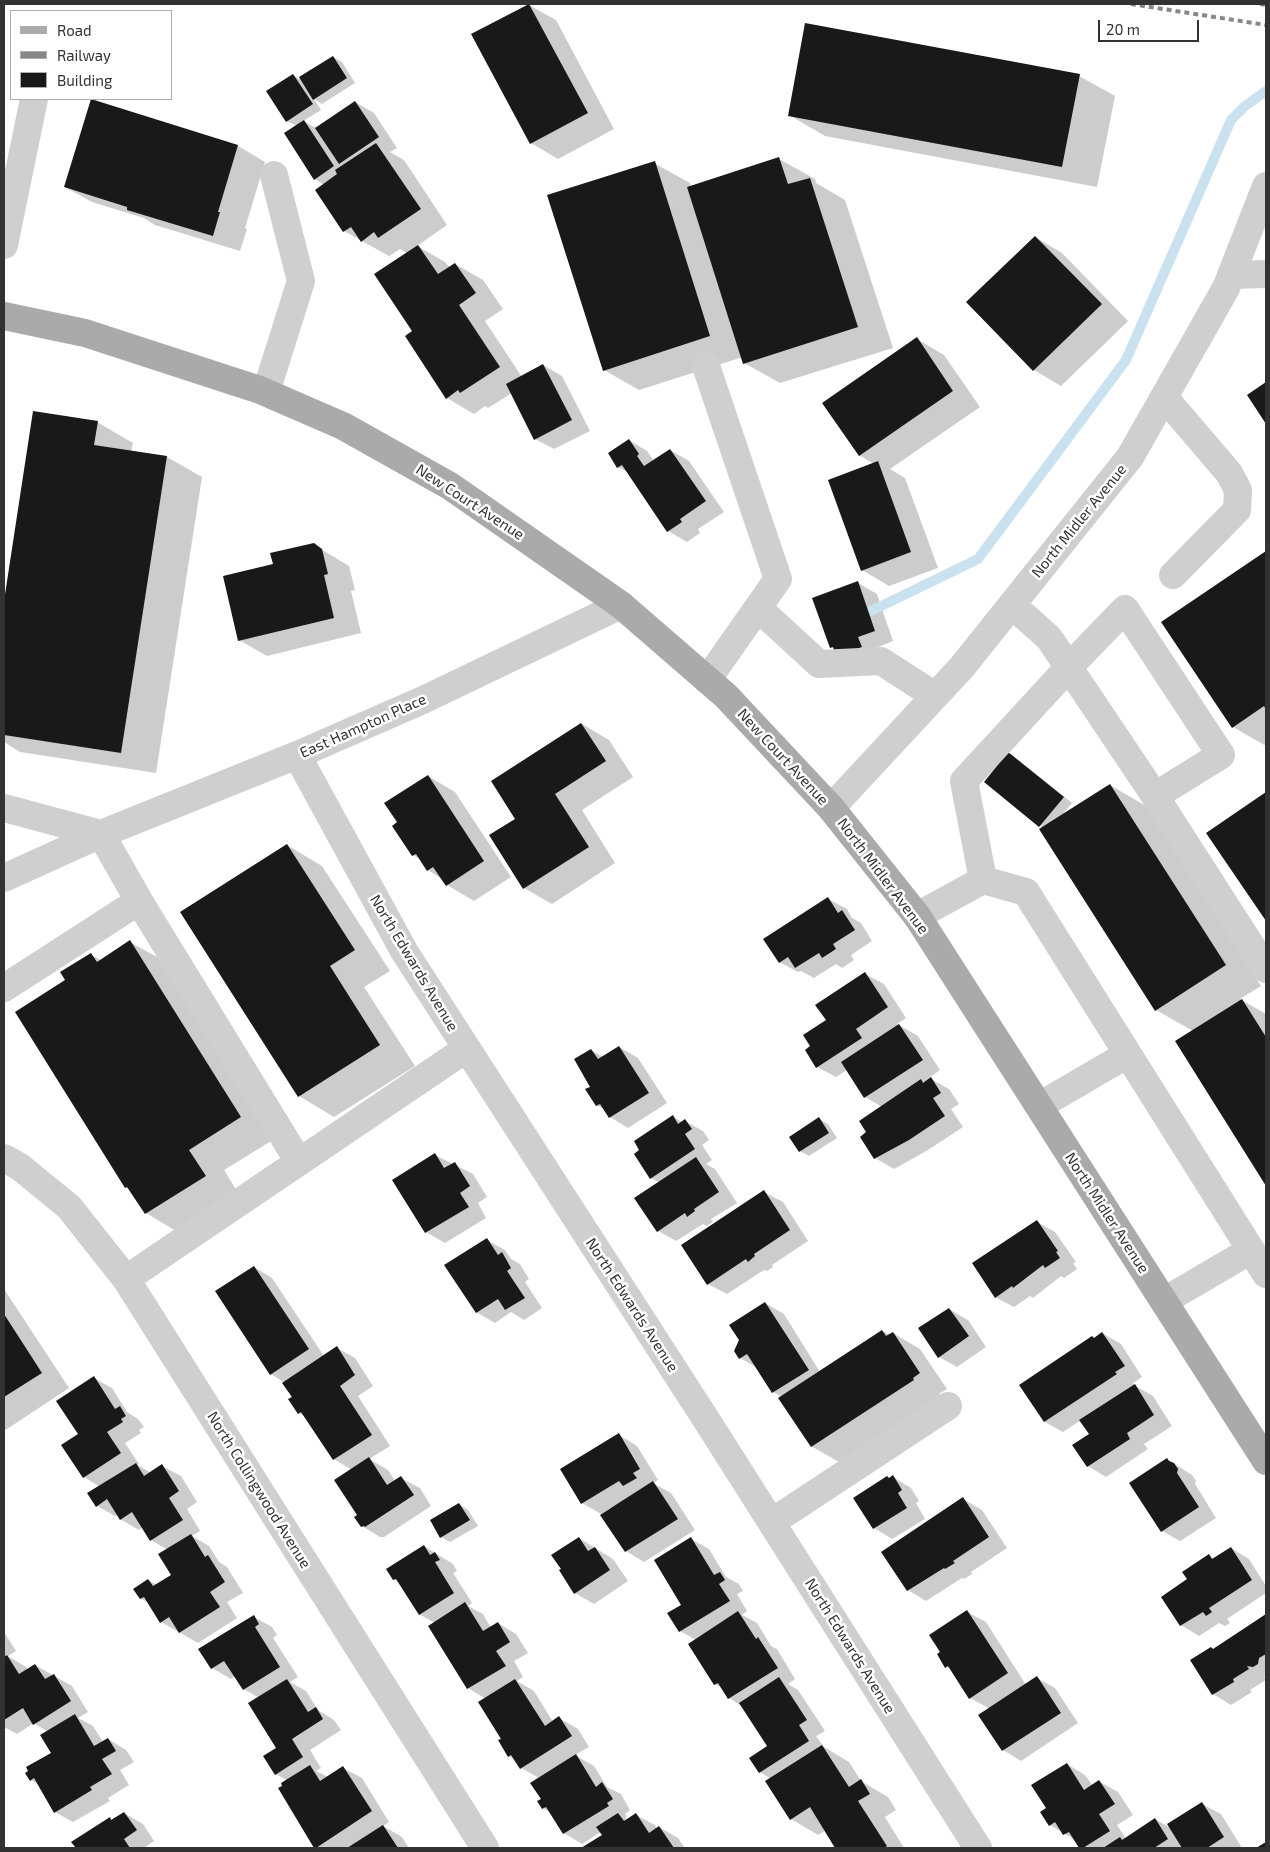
<!DOCTYPE html>
<style>
body{margin:0}
#map{position:relative;width:1270px;height:1852px;overflow:hidden;background:#fff;font-family:"Exo 2",sans-serif}
canvas{display:block}
.frame{position:absolute;inset:0;border:5px solid #323232;pointer-events:none}
.legend{position:absolute;left:10px;top:10px;width:162px;height:90px;box-sizing:border-box;background:#fff;border:1px solid #adadad;margin:0;padding:6px 9px;list-style:none;font-size:15px;color:#323232}
.legend li{display:flex;align-items:center;gap:10px;height:25px}
.legend b{width:25px;border:1px solid #adadad}
.scale{position:absolute;left:1098px;top:20px;width:101px;height:22px;box-sizing:border-box;border:2px solid #323232;border-top:0;padding-left:6px;font-size:15px;line-height:18px;white-space:nowrap;color:#323232;-webkit-text-stroke:4px #fff;paint-order:stroke}
</style>
<div id="map">
<canvas width="1270" height="1852"></canvas>
<div class="frame"></div>
<ul class="legend">
<li><b style="height:6px;background:#aaa"></b>Road</li>
<li><b style="height:6px;background:#878787"></b>Railway</li>
<li><b style="height:14px;background:#191919"></b>Building</li>
</ul>
<div class="scale">20 m</div>
</div>
<script>
const ctx = document.querySelector('canvas').getContext('2d');
ctx.lineJoin = 'round';
function fill(path, color) {
  ctx.fillStyle = color;
  ctx.fill(path, 'evenodd');
}
function shape(rows) {
  const path = new Path2D();
  for (const r of rows) {
    path.moveTo(r[0], r[1]);
    for (let i = 2; i < r.length; i += 2) path.lineTo(r[i], r[i + 1]);
  }
  return path;
}
function strokePath(path, color, width, dash) {
  ctx.strokeStyle = color;
  ctx.lineWidth = width;
  ctx.lineCap = dash ? 'butt' : 'round';
  ctx.setLineDash(dash || []);
  ctx.stroke(path);
}
function write(font, color, halo, rows, align = 'center') {
  ctx.font = font + ' "Exo 2",sans-serif';
  ctx.lineWidth = 5;
  ctx.setLineDash([]);
  ctx.textBaseline = 'middle';
  ctx.strokeStyle = halo;
  ctx.fillStyle = color;
  for (const [text, x, y, turn = 0] of rows) {
    ctx.save();
    ctx.translate(x, y);
    ctx.rotate((+turn || 0) * Math.PI / 180);
    ctx.textAlign = isNaN(turn) ? turn : align;
    if (halo) ctx.strokeText(text, 0, 0);
    ctx.fillText(text, 0, 0);
    ctx.restore();
  }
}
fill(shape([
 [529,5,556,20,614,129,558,159,531,143],
 [333,57,342,62,355,83,322,104,314,99,321,110,303,121,316,128,355,102,374,113,397,148,390,152,404,160,447,225,417,246,445,262,450,268,455,264,483,280,503,309,485,321,522,377,543,365,562,376,590,431,554,449,535,439,512,393,488,408,485,406,474,414,447,398,413,332,407,253,400,249,389,256,344,231,317,190,324,185,315,179,297,126,287,121,293,75,299,79],
 [1079,76,1115,96,1097,187,825,136,789,115],
 [92,101,238,146,265,162,245,228,247,229,240,251,155,225,144,218,92,202,65,187],
 [779,159,815,179,816,183,845,200,893,348,780,383,744,363,743,357,639,390,604,370,654,163,690,183,691,187],
 [1035,237,1062,253,1128,321,1061,386,1034,370,968,302],
 [917,339,944,355,980,407,890,469,905,478,938,568,889,586,862,570,874,464,859,455],
 [35,413,97,422,133,443,131,451,167,457,202,477,156,773,20,752,4,742,4,610],
 [629,440,647,451,654,461,670,450,689,461,724,512,698,529,700,533,687,542,668,531,629,473,618,467],
 [314,545,349,566,355,590,351,591,361,633,267,656,239,640,274,564],
 [1266,552,1266,746,1233,727,1163,623],
 [858,583,877,594,893,641,876,648,835,649,831,647],
 [582,724,609,740,633,777,582,810,615,863,552,904,524,888,517,819],
 [1009,753,1017,759,1072,803,1063,814,1110,785,1146,806,1261,986,1240,999,1266,1014,1266,1184,1177,1042,1193,1031,1156,1010,1043,828,985,781],
 [428,776,455,792,511,877,474,901,447,885,442,879,428,870,421,860,413,855,399,823],
 [1266,794,1266,919,1208,833],
 [287,845,322,866,390,971,364,987,415,1066,334,1117,299,1096],
 [828,899,847,909,852,918,861,923,872,941,851,955,854,960,842,968,836,964,814,978,801,971,798,972,779,962],
 [130,942,166,962,276,1138,224,1170,240,1196,181,1234,146,1213,131,1190,126,1187,67,981,91,955,101,960],
 [865,974,884,984,906,1018,897,1024,918,1036,940,1070,929,1078,949,1089,959,1104,951,1109,963,1127,928,1150,894,1169,875,1158,868,1133,882,1107,865,1097,847,1070,836,1077,817,1067,812,1046,827,1021],
 [619,1047,638,1058,667,1103,628,1128,610,1117,606,1110,596,1105,591,1087,591,1050,603,1057],
 [673,1117,682,1122,685,1121,703,1131,709,1140,702,1145,712,1160,706,1164,715,1169,737,1203,711,1219,713,1222,707,1226,703,1224,676,1241,658,1231,660,1183,651,1178],
 [819,1119,828,1124,837,1138,809,1156,800,1151],
 [435,1155,473,1174,487,1197,478,1203,486,1218,445,1243,426,1232,394,1180],
 [764,1192,783,1202,808,1241,772,1265,773,1267,767,1271,764,1270,727,1294,708,1284],
 [1037,1222,1055,1232,1076,1262,1073,1263,1077,1269,1064,1278,1061,1276,1033,1298,1030,1296,1014,1307,995,1297],
 [487,1240,505,1250,511,1259,520,1264,529,1279,525,1282,542,1308,524,1320,511,1312,495,1323,476,1312],
 [254,1267,272,1278,324,1356,337,1348,355,1358,373,1386,358,1396,390,1446,369,1459,388,1470,395,1481,401,1478,420,1488,431,1506,384,1537,380,1537,362,1526,352,1470,334,1459,306,1417,299,1413,285,1383,271,1374],
 [4,1289,69,1388,4,1431],
 [765,1303,784,1314,820,1372,882,1331,890,1335,893,1333,920,1349,947,1389,939,1394,941,1396,839,1462,811,1446,782,1397,773,1392,759,1369,740,1358],
 [949,1309,968,1320,986,1347,957,1367,939,1357],
 [1102,1333,1121,1344,1142,1377,1133,1383,1134,1385,1153,1396,1172,1426,1144,1444,1148,1449,1106,1477,1088,1466,1090,1435,1081,1420,1063,1432,1045,1422,1021,1385],
 [94,1378,112,1388,127,1412,138,1419,144,1427,139,1430,141,1433,125,1443,139,1464,138,1465,151,1473,162,1466,181,1476,197,1502,187,1509,200,1531,192,1536,209,1546,219,1562,227,1567,243,1593,227,1602,237,1618,198,1643,161,1622,149,1603,141,1599,148,1580,157,1585,173,1575,168,1550,151,1540,143,1527,139,1530,120,1519,118,1515,115,1516,97,1506,100,1487,84,1477,79,1435],
 [619,1435,637,1446,658,1480,653,1483,671,1493,695,1530,644,1562,626,1551,610,1508,601,1514,582,1503],
 [1167,1459,1192,1475,1196,1481,1195,1484,1216,1518,1180,1541,1162,1531],
 [893,1477,911,1488,919,1501,916,1503,925,1519,892,1539,874,1528,890,1479],
 [963,1499,982,1510,1007,1548,971,1572,972,1574,964,1579,962,1578,926,1601,908,1590,883,1552],
 [459,1504,468,1510,478,1526,450,1542,441,1537],
 [579,1538,613,1559,628,1581,594,1604,575,1593],
 [691,1539,709,1549,726,1577,739,1584,743,1591,737,1594,747,1611,742,1615,757,1623,771,1646,777,1649,795,1679,788,1684,798,1690,825,1731,816,1736,824,1747,849,1762,861,1781,888,1797,896,1810,885,1817,904,1848,837,1848,826,1830,818,1835,791,1819,771,1779,760,1772,751,1758,769,1746,743,1707,729,1698,723,1689,715,1684,696,1640,680,1631],
 [424,1546,453,1564,457,1571,453,1573,472,1603,468,1606,483,1614,491,1628,498,1623,516,1634,528,1653,514,1661,523,1677,517,1681,534,1691,553,1722,559,1718,578,1729,589,1747,575,1755,594,1766,607,1787,621,1794,630,1810,625,1814,627,1816,625,1818,628,1820,636,1815,655,1825,657,1829,659,1827,678,1838,685,1848,584,1848,603,1835,601,1832,582,1844,564,1833,551,1813,543,1808,539,1778,521,1768,515,1760,509,1756,486,1699,468,1688,429,1626,435,1623,419,1614,400,1582,394,1579],
 [1231,1548,1249,1559,1266,1586,1266,1593,1227,1619,1230,1623,1225,1626,1219,1623,1199,1636,1181,1625,1188,1580,1209,1556,1214,1559],
 [967,1612,986,1622,1026,1685,1037,1678,1055,1688,1078,1723,1021,1761,1003,1750,990,1709,970,1698,953,1670,946,1667],
 [1266,1616,1266,1676,1264,1676,1266,1680,1250,1690,1252,1692,1231,1705,1213,1694,1214,1650],
 [254,1617,272,1627,277,1635,273,1638,298,1677,290,1682,306,1691,318,1710,334,1720,341,1730,310,1750,321,1768,316,1771,328,1777,343,1768,362,1778,389,1822,383,1826,402,1837,409,1848,315,1848,280,1789,288,1781,276,1774,277,1748,259,1698,244,1689,235,1676,231,1679,212,1668,200,1650],
 [4,1632,16,1651,8,1656,26,1667,28,1670,35,1665,72,1686,88,1712,78,1718,93,1726,103,1742,108,1739,126,1750,134,1762,120,1770,129,1785,108,1798,110,1801,73,1822,55,1812,39,1785,31,1780,52,1754,48,1732,34,1723,17,1734,4,1727],
 [1067,1764,1085,1775,1093,1786,1100,1782,1118,1792,1133,1815,1117,1825,1126,1839,1155,1819,1172,1829,1202,1804,1221,1814,1242,1848,1081,1848,1077,1841,1050,1825,1047,1808],
 [124,1813,143,1824,154,1841,144,1848,77,1848,73,1842,110,1819,113,1820]
]), '#0003');
strokePath(shape([
 [871,611,978,559,1126,360,1231,120,1245,106,1266,91]
]), '#cae2f0', 10);
fill(shape([
 [529,4,588,113,530,144,471,34],
 [805,23,1080,74,1062,167,788,116],
 [333,56,347,78,313,100,299,77],
 [293,74,313,104,286,122,266,91],
 [91,99,238,145,218,212,220,212,213,236,127,210,127,207,64,187],
 [355,101,379,137,339,164,315,128],
 [304,120,334,166,314,180,284,133],
 [376,143,421,209,378,238,374,232,361,242,351,227,343,232,315,190,337,174,335,170],
 [779,157,788,184,810,178,858,327,743,364,687,187],
 [655,161,710,336,603,371,547,195],
 [1035,236,1102,304,1033,371,966,302],
 [418,245,438,274,455,263,476,293,459,305,500,367,460,393,458,390,446,399,405,336,412,331,374,274],
 [917,337,953,391,859,456,822,403],
 [543,364,572,420,534,440,506,384],
 [1266,382,1266,424,1247,395],
 [33,411,98,421,94,445,167,456,121,753,4,735,4,601],
 [629,439,639,454,637,456,644,466,670,449,706,501,680,519,682,522,667,532,622,465,617,468,608,453],
 [878,461,911,552,861,571,828,480],
 [314,543,322,549,328,574,324,575,334,618,238,641,223,576,273,564,270,553],
 [1266,551,1266,710,1264,706,1232,728,1161,622],
 [858,581,875,631,858,637,862,647,836,656,833,647,830,648,812,598],
 [581,723,606,761,555,794,589,847,523,889,489,835,515,819,491,781],
 [1008,752,1064,797,1039,827,984,782],
 [428,775,484,861,446,886,433,867,427,871,416,854,412,856,392,826,397,822,384,803],
 [1110,784,1226,965,1155,1011,1039,829],
 [1266,792,1266,921,1206,833],
 [287,844,355,950,330,966,380,1045,298,1097,180,912],
 [828,897,838,913,842,910,855,930,833,944,836,949,822,958,819,953,795,968,788,957,779,963,763,939],
 [130,940,241,1117,189,1150,206,1176,145,1214,127,1187,125,1188,15,1012,65,980,60,972,91,953,97,962],
 [865,972,888,1007,856,1029,862,1038,816,1068,805,1050,810,1046,803,1035,826,1020,815,1005],
 [1242,999,1266,1037,1266,1186,1175,1041],
 [899,1024,923,1060,864,1098,841,1062],
 [619,1046,649,1093,609,1118,600,1104,596,1106,585,1089,590,1087,574,1059,591,1049,598,1059],
 [931,1077,941,1093,933,1098,945,1116,909,1140,874,1159,860,1137,866,1132,859,1121,921,1079,923,1083],
 [673,1115,678,1124,685,1119,692,1129,685,1134,695,1149,650,1179,634,1154,639,1150,634,1141],
 [819,1117,829,1133,799,1152,789,1137],
 [435,1153,444,1168,455,1162,470,1186,460,1193,469,1207,425,1233,392,1180],
 [696,1157,719,1192,694,1209,695,1211,687,1217,685,1213,657,1232,634,1198],
 [764,1190,790,1230,754,1254,755,1256,748,1262,746,1259,707,1285,681,1245],
 [1037,1220,1058,1251,1056,1252,1060,1258,1045,1268,1043,1265,1013,1288,1012,1286,995,1298,972,1263],
 [487,1238,498,1255,502,1252,511,1268,507,1271,525,1298,505,1310,498,1299,476,1313,444,1265],
 [254,1266,309,1349,270,1375,215,1291],
 [765,1302,809,1370,772,1393,747,1354,739,1359,734,1351,739,1340,729,1325],
 [949,1308,969,1336,938,1358,918,1328],
 [4,1314,42,1373,4,1397],
 [882,1330,886,1336,893,1332,920,1373,913,1378,914,1380,811,1447,778,1398],
 [1102,1332,1125,1366,1115,1372,1117,1374,1044,1422,1019,1385,1092,1336,1094,1338],
 [337,1346,355,1375,340,1386,372,1435,333,1460,301,1412,298,1414,288,1399,292,1397,282,1383],
 [94,1376,115,1409,120,1406,126,1416,121,1419,123,1422,107,1432,121,1453,83,1478,61,1445,78,1434,56,1401],
 [1135,1384,1154,1415,1127,1433,1130,1439,1087,1467,1072,1445,1089,1434,1079,1420],
 [619,1433,640,1469,633,1473,637,1478,623,1486,619,1481,581,1504,560,1469],
 [369,1457,387,1485,401,1476,414,1495,365,1527,364,1526,361,1527,354,1517,357,1515,334,1480],
 [1167,1458,1169,1461,1174,1463,1178,1469,1177,1473,1199,1507,1161,1532,1129,1483],
 [136,1463,144,1476,162,1464,179,1491,169,1498,183,1520,150,1541,132,1512,120,1520,107,1499,96,1507,87,1493],
 [893,1475,902,1490,898,1493,907,1508,873,1529,853,1498,887,1476,889,1478],
 [653,1481,678,1519,625,1552,600,1515],
 [963,1497,989,1537,953,1561,955,1563,945,1569,944,1568,907,1591,881,1552],
 [459,1503,470,1520,440,1538,430,1520],
 [191,1534,205,1557,208,1555,225,1582,210,1592,220,1607,179,1633,169,1617,160,1623,144,1597,140,1599,133,1589,148,1579,153,1586,171,1575,158,1554],
 [579,1537,588,1551,595,1547,610,1570,574,1594,559,1570,561,1569,551,1555],
 [691,1537,714,1575,720,1572,725,1580,719,1584,730,1601,679,1632,667,1613,681,1605,654,1560],
 [424,1545,430,1555,435,1552,440,1560,435,1562,454,1593,419,1615,396,1579,393,1580,386,1569],
 [1231,1547,1252,1580,1209,1608,1212,1612,1206,1616,1203,1612,1180,1626,1161,1597,1187,1579,1182,1572,1209,1554,1212,1559],
 [465,1602,483,1631,498,1622,510,1642,496,1651,506,1666,467,1689,428,1626],
 [967,1610,1008,1673,969,1699,948,1666,945,1668,937,1654,940,1652,929,1635],
 [738,1611,756,1639,758,1637,778,1668,728,1699,718,1683,714,1685,688,1644],
 [1266,1614,1266,1654,1259,1658,1258,1664,1253,1667,1247,1666,1249,1669,1233,1679,1234,1682,1212,1695,1190,1660,1211,1647,1213,1649],
 [254,1615,259,1624,255,1627,280,1667,243,1690,224,1661,211,1669,198,1649],
 [7,1655,19,1674,35,1664,45,1679,54,1674,71,1701,33,1725,23,1708,4,1720,4,1657],
 [1037,1676,1061,1713,1002,1751,978,1715],
 [779,1677,807,1720,799,1725,809,1741,759,1773,749,1758,767,1746,739,1703],
 [287,1679,308,1712,316,1707,323,1719,292,1739,303,1757,275,1775,263,1756,276,1748,248,1703],
 [515,1679,545,1726,559,1716,572,1736,520,1769,511,1755,508,1757,498,1740,501,1739,478,1702],
 [75,1714,94,1746,108,1738,116,1751,102,1759,112,1774,90,1787,92,1790,54,1813,34,1778,30,1781,25,1773,28,1771,26,1767,51,1753,40,1735],
 [822,1745,849,1787,861,1779,870,1794,858,1801,887,1846,884,1848,835,1848,810,1807,790,1820,765,1781],
 [576,1754,596,1787,602,1782,613,1799,607,1803,609,1806,563,1834,546,1807,542,1809,537,1801,541,1799,530,1783],
 [1067,1763,1084,1790,1099,1780,1115,1804,1099,1814,1110,1831,1083,1848,1079,1848,1069,1832,1063,1835,1055,1822,1049,1826,1040,1812,1046,1808,1031,1785],
 [310,1765,320,1781,343,1766,372,1811,316,1848,314,1848,278,1788,282,1786,281,1783],
 [1202,1802,1224,1837,1207,1848,1182,1848,1167,1824],
 [124,1812,137,1830,124,1839,130,1848,76,1848,71,1842,110,1817,111,1820],
 [618,1813,624,1821,636,1813,649,1833,659,1826,674,1848,581,1848,602,1835,596,1827],
 [1155,1818,1168,1839,1154,1848,1103,1848,1120,1837,1122,1840],
 [383,1825,398,1848,347,1848],
 [1266,1842,1266,1848,1256,1848]
]), '#191919');
strokePath(shape([
 [4,245,34,99],
 [1231,275,1266,274],
 [706,366,778,579,707,680],
 [266,392,301,281,274,175],
 [1164,397,1229,473,1238,490,1237,510,1173,575],
 [1012,605,1049,638,1155,796,1266,969],
 [758,608,819,664,881,661,935,696],
 [297,755,404,951,709,1424,978,1848],
 [4,808,101,834,297,755,423,700,621,605],
 [831,808,962,667,1130,457,1226,288,1266,186],
 [4,878,101,834,139,901,299,1162],
 [983,880,964,781,1069,667,1125,609,1221,755,1155,796],
 [917,916,983,880,1026,892,1266,1274],
 [4,988,139,901],
 [1039,1106,1128,1054],
 [4,1158,20,1167,69,1207,126,1279,485,1848],
 [126,1279,466,1049],
 [1164,1301,1251,1250],
 [772,1522,948,1406]
]), '#cfcfcf', 28);
strokePath(shape([
 [4,316,85,333,260,390,343,426,450,486,621,605,726,696,831,808,917,916,1266,1461]
]), '#aaa', 28);
strokePath(shape([
 [1131,4,1266,25],
 [1260,4,1266,5]
]), '#878787', 4, [5, 4]);
write('15px', '#323232', '#fff', [
 ["New Court Avenue",470,502,33],
 ["North Midler Avenue",1079,521,-51],
 ["East Hampton Place",363,726,-24],
 ["New Court Avenue",783,757,47],
 ["North Midler Avenue",883,876,53],
 ["North Edwards Avenue",414,963,59],
 ["North Midler Avenue",1107,1213,57],
 ["North Edwards Avenue",632,1305,57],
 ["North Collingwood Avenue",259,1490,58],
 ["North Edwards Avenue",850,1646,58]
]);
</script>
